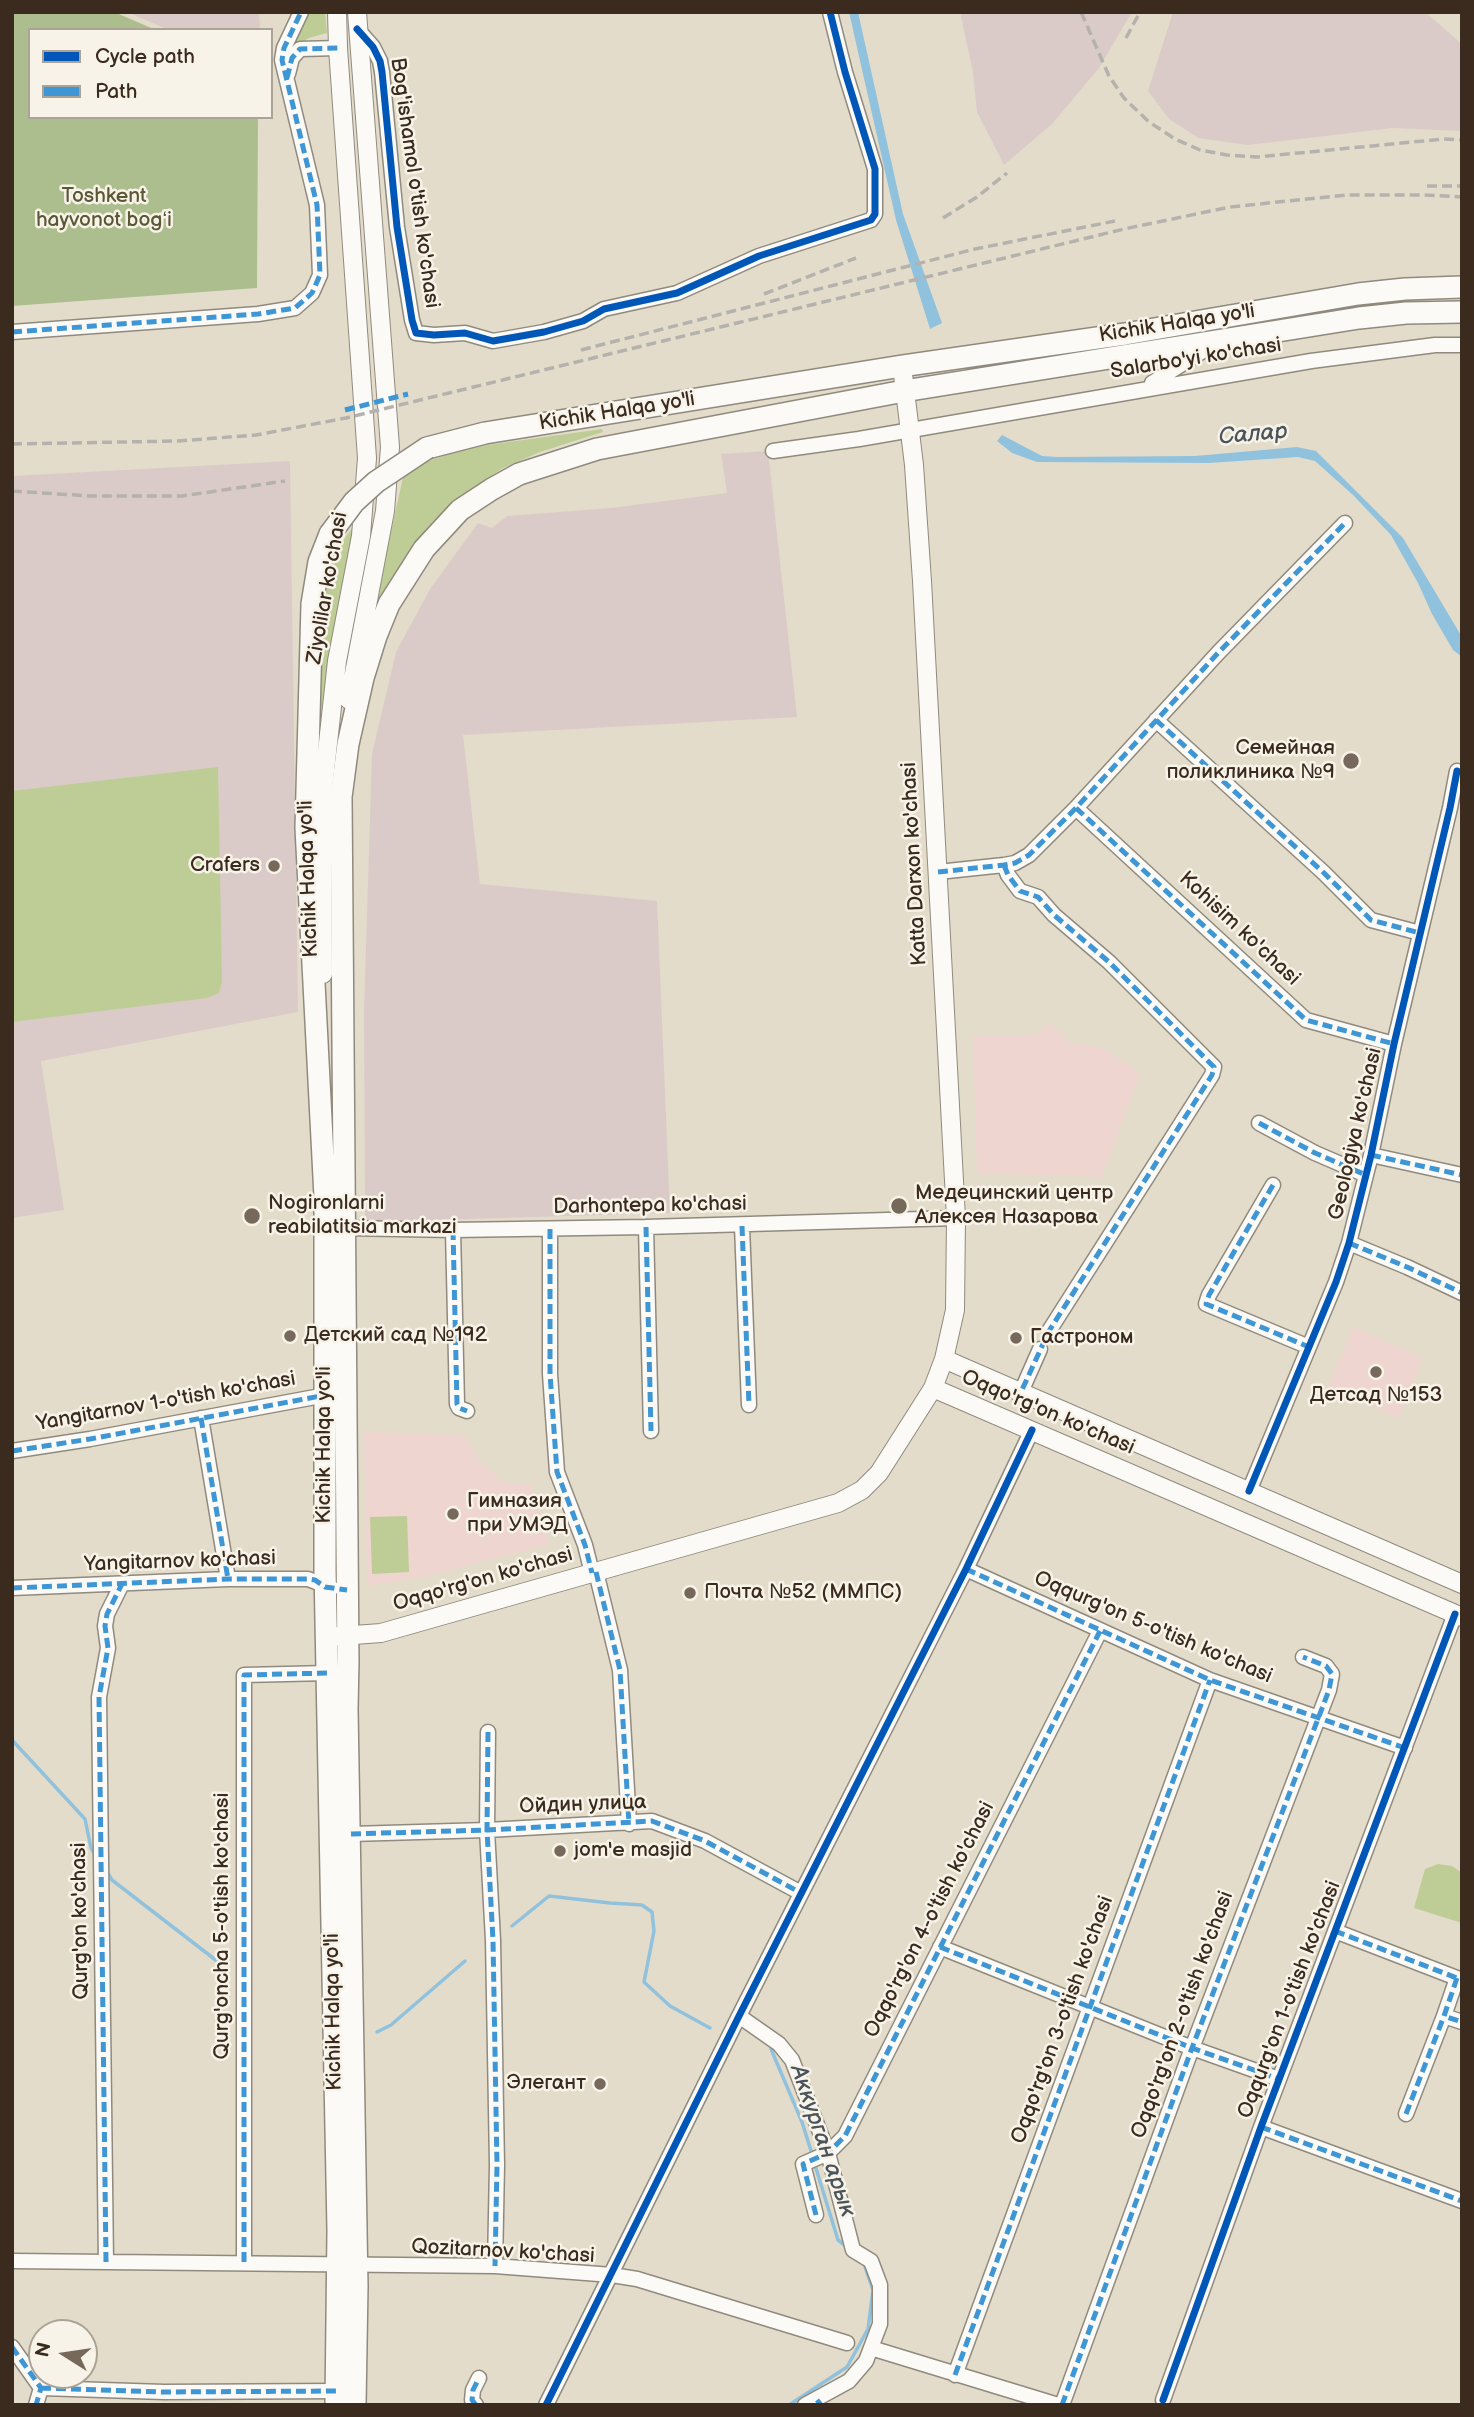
<!DOCTYPE html>
<meta charset="utf-8">
<style>
body{margin:0}
#map{position:relative;width:1474px;height:2417px;overflow:hidden;background:#e4dcca;font-family:"Balsamiq Sans",sans-serif}
canvas{display:block}
.frame{position:absolute;inset:0;border:14px solid #3b2a1e;pointer-events:none}
.legend{position:absolute;left:28px;top:28px;width:245px;height:91px;box-sizing:border-box;background:#f7f3e8;border:2px solid #aca397;margin:0;padding:9px 12px;list-style:none;font-size:21px;color:#3b2a1e}
.legend li{display:flex;align-items:center;gap:14px;height:35px}
.legend b{width:35px;border:2px solid #aca397}
.north{position:absolute;left:28px;top:2319px;width:70px;height:70px;box-sizing:border-box;background:#f7f3e8;border:2px solid #aca397;border-radius:50%;rotate:282deg;font-size:19px;font-weight:700;line-height:28px;text-align:center;color:#3b2a1e}
.north::after{content:'';display:block;margin:auto;width:24px;height:32px;background:#76685a;clip-path:polygon(50% 0,100% 100%,50% 72%,0 100%)}
</style>
<div id="map">
<canvas width="1474" height="2417"></canvas>
<div class="frame"></div>
<ul class="legend">
<li><b style="height:9px;background:#0057b8"></b>Cycle path</li>
<li><b style="height:9px;background:#3e96d5"></b>Path</li>
</ul>
<div class="north">N</div>
</div>
<script>
const ctx = document.querySelector('canvas').getContext('2d');
ctx.lineJoin = 'round';
function fill(path, color) {
  ctx.fillStyle = color;
  ctx.fill(path, 'evenodd');
}
function shape(rows) {
  const path = new Path2D();
  for (const r of rows) {
    path.moveTo(r[0], r[1]);
    for (let i = 2; i < r.length; i += 2) path.lineTo(r[i], r[i + 1]);
  }
  return path;
}
function strokePath(path, color, width, dash) {
  ctx.strokeStyle = color;
  ctx.lineWidth = width;
  ctx.lineCap = dash ? 'butt' : 'round';
  ctx.setLineDash(dash || []);
  ctx.stroke(path);
}
function write(font, color, halo, rows, align = 'center') {
  ctx.font = font + ' "Balsamiq Sans",sans-serif';
  ctx.lineWidth = 5;
  ctx.setLineDash([]);
  ctx.textBaseline = 'middle';
  ctx.strokeStyle = halo;
  ctx.fillStyle = color;
  for (const [text, x, y, turn = 0] of rows) {
    ctx.save();
    ctx.translate(x, y);
    ctx.rotate((+turn || 0) * Math.PI / 180);
    ctx.textAlign = isNaN(turn) ? turn : align;
    if (halo) ctx.strokeText(text, 0, 0);
    ctx.fillText(text, 0, 0);
    ctx.restore();
  }
}
fill(shape([
 [1050,1023,1069,1042,1103,1048,1140,1073,1102,1177,977,1173,973,1036,1036,1035],
 [1353,1327,1423,1358,1399,1418,1328,1387],
 [364,1432,464,1435,478,1459,506,1484,530,1484,549,1544,423,1577,367,1586]
]), '#eed5cf');
fill(shape([
 [127,12,259,12,260,25,259,30,169,30],
 [960,12,1132,12,1099,68,1052,124,1004,165,977,112,973,72],
 [1173,12,1425,12,1462,44,1462,131,1393,128,1248,145,1198,138,1169,119,1148,91],
 [768,451,797,717,463,735,480,884,657,901,670,1213,365,1222,364,1011,372,754,396,652,430,589,478,523,492,528,507,516,611,508,727,493,721,454],
 [290,461,298,1012,41,1061,64,1210,12,1218,12,476]
]), '#dacbc8');
fill(shape([
 [307,12,325,12,327,33,309,38,296,46,286,59],
 [602,429,603,432,540,452,503,468,454,500,427,528,406,557,371,621,404,473,433,459,473,447],
 [355,524,334,634,320,735,324,601,333,560,342,542],
 [218,767,222,981,219,993,207,998,12,1022,12,791],
 [407,1516,409,1572,372,1574,370,1517],
 [1438,1864,1452,1866,1462,1873,1462,1923,1414,1908,1425,1869]
]), '#becd95');
fill(shape([
 [12,12,114,12,156,30,30,30,30,117,258,117,257,288,12,306]
]), '#acbe8e');
fill(shape([
 [849,12,858,12,903,214,942,323,930,329,896,220],
 [1002,435,1042,456,1058,457,1195,456,1297,447,1316,451,1403,538,1462,637,1462,657,1453,650,1432,614,1418,583,1391,535,1353,495,1315,461,1298,457,1209,463,1037,462,1012,453,997,441]
]), '#91c2dd');
strokePath(shape([
 [12,1740,85,1819,91,1848,95,1855],
 [106,1870,112,1880,226,1968],
 [512,1926,549,1896,610,1903,642,1905,652,1912,654,1931,644,1982,670,2006,710,2028],
 [377,2032,391,2025,465,1961],
 [771,2049,802,2122,812,2154],
 [814,2162,838,2240,847,2247],
 [789,2405,847,2367,868,2329,873,2290,863,2261]
]), '#91c2dd', 3.5);
const minor = shape([
 [357,29,373,47,380,61,382,72,397,227,412,320,416,333,434,335,465,333,493,341,544,332,583,321,604,309,677,293,759,256,871,220,875,214,875,169,845,72,830,12],
 [288,74,292,58,300,49,338,48],
 [12,332,258,314,295,308,312,293,320,275,317,205,282,60,284,48,301,12],
 [1152,383,1212,345],
 [773,451,859,439,1311,361,1435,345,1462,345],
 [1156,720,1324,873,1371,920,1420,933],
 [1076,808,1306,1020,1394,1044],
 [1004,865,1008,875,1020,891,1038,897,1054,915,1109,962,1214,1067,1212,1075,1049,1331],
 [938,872,1004,865,1015,863,1029,855,1076,808,1218,653,1345,523],
 [1259,1123,1315,1153,1366,1175],
 [1371,1155,1462,1175],
 [1273,1185,1209,1295,1206,1304,1309,1347],
 [742,1226,749,1405],
 [646,1227,651,1431],
 [344,1228,453,1230,646,1227,956,1218],
 [550,1229,550,1374,557,1472,585,1545,592,1573],
 [453,1230,457,1404,459,1408,467,1411],
 [1349,1243,1407,1267,1462,1293],
 [1021,1392,1040,1349],
 [201,1418,228,1579],
 [12,1451,90,1439,326,1395],
 [1249,1491,1336,1282,1349,1243,1371,1155,1394,1044,1450,808,1457,771],
 [966,1569,1210,1680,1405,1748],
 [596,1572,620,1670,629,1824],
 [12,1588,228,1579,308,1579,332,1588],
 [488,1732,487,1830,493,1940,497,2165,495,2266],
 [351,1834,487,1830,652,1821,705,1841,801,1893],
 [1335,1931,1462,1980],
 [940,1947,1192,2048,1279,2079],
 [1457,1978,1444,2016,1462,2022],
 [739,2016,779,2044,792,2060,828,2153,853,2250,871,2261,880,2285,880,2324,866,2361,849,2381,805,2405],
 [1406,2114,1444,2016],
 [1261,2127,1462,2201],
 [816,2215,803,2164,828,2153,845,2136,1100,1631],
 [12,2261,495,2266,612,2275,637,2279,847,2343],
 [106,2262,99,1697,108,1648,105,1626,107,1614,122,1584],
 [244,2262,244,1675,328,1673],
 [12,2347,41,2388,36,2405],
 [871,2348,1058,2405],
 [955,2375,1210,1680],
 [41,2388,164,2392,336,2391],
 [1163,2400,1261,2127,1455,1614],
 [476,2405,472,2400,473,2390,479,2378],
 [546,2405,739,2016,966,1569,1032,1430],
 [1062,2405,1192,2048,1329,1690,1332,1674,1326,1666,1303,1657]
]);
const major = shape([
 [349,700,385,511,390,447,357,12],
 [323,974,322,798,337,661,361,536,367,458,338,48,337,12],
 [944,1359,1462,1584],
 [933,1388,1462,1617],
 [327,1637,381,1633,838,1503,862,1490,879,1473,933,1388,944,1359,955,1310,956,1218,922,581,914,465,902,366]
]);
const highway = shape([
 [427,448,485,433,902,366,1125,334,1358,294,1405,289,1462,287],
 [330,534,319,562,312,604,306,828,325,1197,325,1570,338,2230,336,2405],
 [355,2405,357,2286,347,1709,348,1661,341,797,348,744,363,678,376,636,389,604,424,549,460,510,492,489,519,474,597,449,904,391,1359,318,1406,313,1462,312]
]);
strokePath(minor, '#908a7e', 17);
strokePath(major, '#908a7e', 20);
strokePath(highway, '#908a7e', 24);
strokePath(minor, '#fbfaf7', 14);
strokePath(major, '#fbfaf7', 18);
strokePath(highway, '#fbfaf7', 21);
strokePath(shape([
 [1081,12,1109,76,1124,98,1149,122,1175,139,1200,150,1227,155,1257,157,1444,139,1462,140],
 [1126,38,1140,12],
 [1427,186,1462,186],
 [943,218,977,197,1007,173],
 [764,294,856,258],
 [581,350,975,249,1115,221],
 [12,444,178,441,256,435,346,418,1124,229,1182,217,1230,207,1346,195,1424,195,1462,197],
 [12,491,90,496,182,496,285,481]
]), '#b5b2ae', 3.5, [10, 5]);
const highwayBridge = shape([
 [330,534,354,502,376,482,427,448]
]);
strokePath(highwayBridge, '#908a7e', 24, []);
strokePath(highwayBridge, '#fbfaf7', 21);
strokePath(shape([
 [287,78,292,58,300,49,338,48],
 [12,332,258,314,295,308,312,293,320,275,317,205,282,60,284,48,301,12],
 [345,410,408,394],
 [1156,720,1324,873,1371,920,1420,933],
 [1076,808,1306,1020,1394,1044],
 [1004,865,1008,875,1020,891,1038,897,1054,915,1109,962,1214,1067,1212,1075,1049,1331,1021,1392],
 [938,872,1004,865,1015,863,1029,855,1076,808,1218,653,1345,523],
 [1259,1123,1315,1153,1366,1175],
 [1371,1155,1462,1175],
 [1273,1185,1209,1295,1206,1304,1309,1347],
 [742,1226,749,1405],
 [646,1227,651,1431],
 [550,1229,550,1374,557,1472,585,1545,592,1573],
 [453,1230,457,1404,459,1408,467,1411],
 [1349,1243,1407,1267,1462,1293],
 [201,1418,228,1579],
 [12,1451,90,1439,326,1395],
 [966,1569,1210,1680,1405,1748],
 [596,1572,620,1670,629,1824],
 [12,1588,228,1579,308,1579,315,1580,325,1587,347,1590],
 [488,1732,487,1830,493,1940,497,2165,495,2266],
 [351,1834,487,1830,652,1821,705,1841,801,1893],
 [1335,1931,1462,1980],
 [940,1947,1192,2048,1279,2079],
 [1457,1978,1444,2016,1462,2022],
 [1406,2114,1444,2016],
 [1261,2127,1462,2201],
 [816,2215,803,2164,828,2153,845,2136,1100,1631],
 [106,2262,99,1697,108,1648,105,1626,107,1614,122,1584],
 [244,2262,244,1675,328,1673],
 [12,2347,41,2388,36,2405],
 [955,2375,1210,1680],
 [41,2388,164,2392,336,2391],
 [817,2400,821,2405],
 [476,2405,472,2400,473,2390,479,2378],
 [1062,2405,1192,2048,1329,1690,1332,1674,1326,1666,1303,1657]
]), '#3e96d5', 5, [10, 5]);
strokePath(shape([
 [357,29,373,47,380,61,382,72,397,227,412,320,416,333,434,335,465,333,493,341,544,332,583,321,604,309,677,293,759,256,871,220,875,214,875,169,845,72,830,12],
 [1249,1491,1336,1282,1349,1243,1371,1155,1394,1044,1450,808,1457,771],
 [1163,2400,1261,2127,1455,1614],
 [546,2405,739,2016,966,1569,1032,1430]
]), '#0057b8', 7);
for (const [x, y, r, color] of [
 [1351,761,9,"#76685a"],
 [274,866,7,"#76685a"],
 [899,1206,9,"#76685a"],
 [252,1216,9,"#76685a"],
 [290,1336,7,"#76685a"],
 [1016,1338,7,"#76685a"],
 [1376,1372,7,"#76685a"],
 [453,1514,7,"#76685a"],
 [690,1593,7,"#76685a"],
 [560,1851,7,"#76685a"],
 [600,2084,7,"#76685a"]
]) {
  const dot = new Path2D();
  dot.arc(x, y, r, 0, 2 * Math.PI);
  ctx.fillStyle = color;
  ctx.fill(dot);
  strokePath(dot, '#f7f3e8', 2.5);
}
write('21px', '#3b2a1e', '#f7f3e8', [
 ["Bog'ishamol o'tish ko'chasi",414,183,82],
 ["Kichik Halqa yo'li",1177,324,-9],
 ["Salarbo'yi ko'chasi",1196,359,-9],
 ["Kichik Halqa yo'li",617,412,-9],
 ["Ziyolilar ko'chasi",328,588,-80],
 ["Katta Darxon ko'chasi",915,864,-93],
 ["Kichik Halqa yo'li",309,879,-92],
 ["Kohisim ko'chasi",1239,929,43],
 ["Geologiya ko'chasi",1356,1134,-77],
 ["Darhontepa ko'chasi",650,1206,-1],
 ["Yangitarnov 1-o'tish ko'chasi",166,1402,-10],
 ["Oqqo'rg'on ko'chasi",1048,1413,23],
 ["Kichik Halqa yo'li",325,1445,-90],
 ["Yangitarnov ko'chasi",180,1562,-2],
 ["Oqqo'rg'on ko'chasi",483,1580,-16],
 ["Oqqurg'on 5-o'tish ko'chasi",1153,1628,23],
 ["Ойдин улица",583,1805,-2],
 ["Oqqo'rg'on 4-o'tish ko'chasi",930,1920,-63],
 ["Qurg'on ko'chasi",81,1921,-91],
 ["Qurg'oncha 5-o'tish ko'chasi",223,1926,-90],
 ["Oqqurg'on 1-o'tish ko'chasi",1290,2000,-69],
 ["Kichik Halqa yo'li",334,2012,-91],
 ["Oqqo'rg'on 2-o'tish ko'chasi",1183,2015,-70],
 ["Oqqo'rg'on 3-o'tish ko'chasi",1063,2020,-70],
 ["Qozitarnov ko'chasi",503,2252,3]
]);
write('21px', '#595734', '#f7f3e8', [
 ["Toshkent",104,197],
 ["hayvonot bogʻi",104,221]
]);
write('21px', '#3b2a1e', '#f7f3e8', [
 ["Семейная",1335,749,"right"],
 ["поликлиника №9",1335,773,"right"],
 ["Crafers",260,866,"right"],
 ["Медецинский центр",915,1194],
 ["Алексея Назарова",915,1218],
 ["Nogironlarni",268,1204],
 ["reabilatitsia markazi",268,1228],
 ["Детский сад №192",304,1336],
 ["Гастроном",1030,1338],
 ["Детсад №153",1376,1396,"center"],
 ["Гимназия",467,1502],
 ["при УМЭД",467,1526],
 ["Почта №52 (ММПС)",704,1593],
 ["jom'e masjid",574,1851],
 ["Элегант",586,2084,"right"]
], 'left');
write('italic 23px', '#4a545a', '#f7f3e8', [
 ["Салар",1253,435,-5],
 ["Аккурган арык",822,2141,71]
]);
</script>
